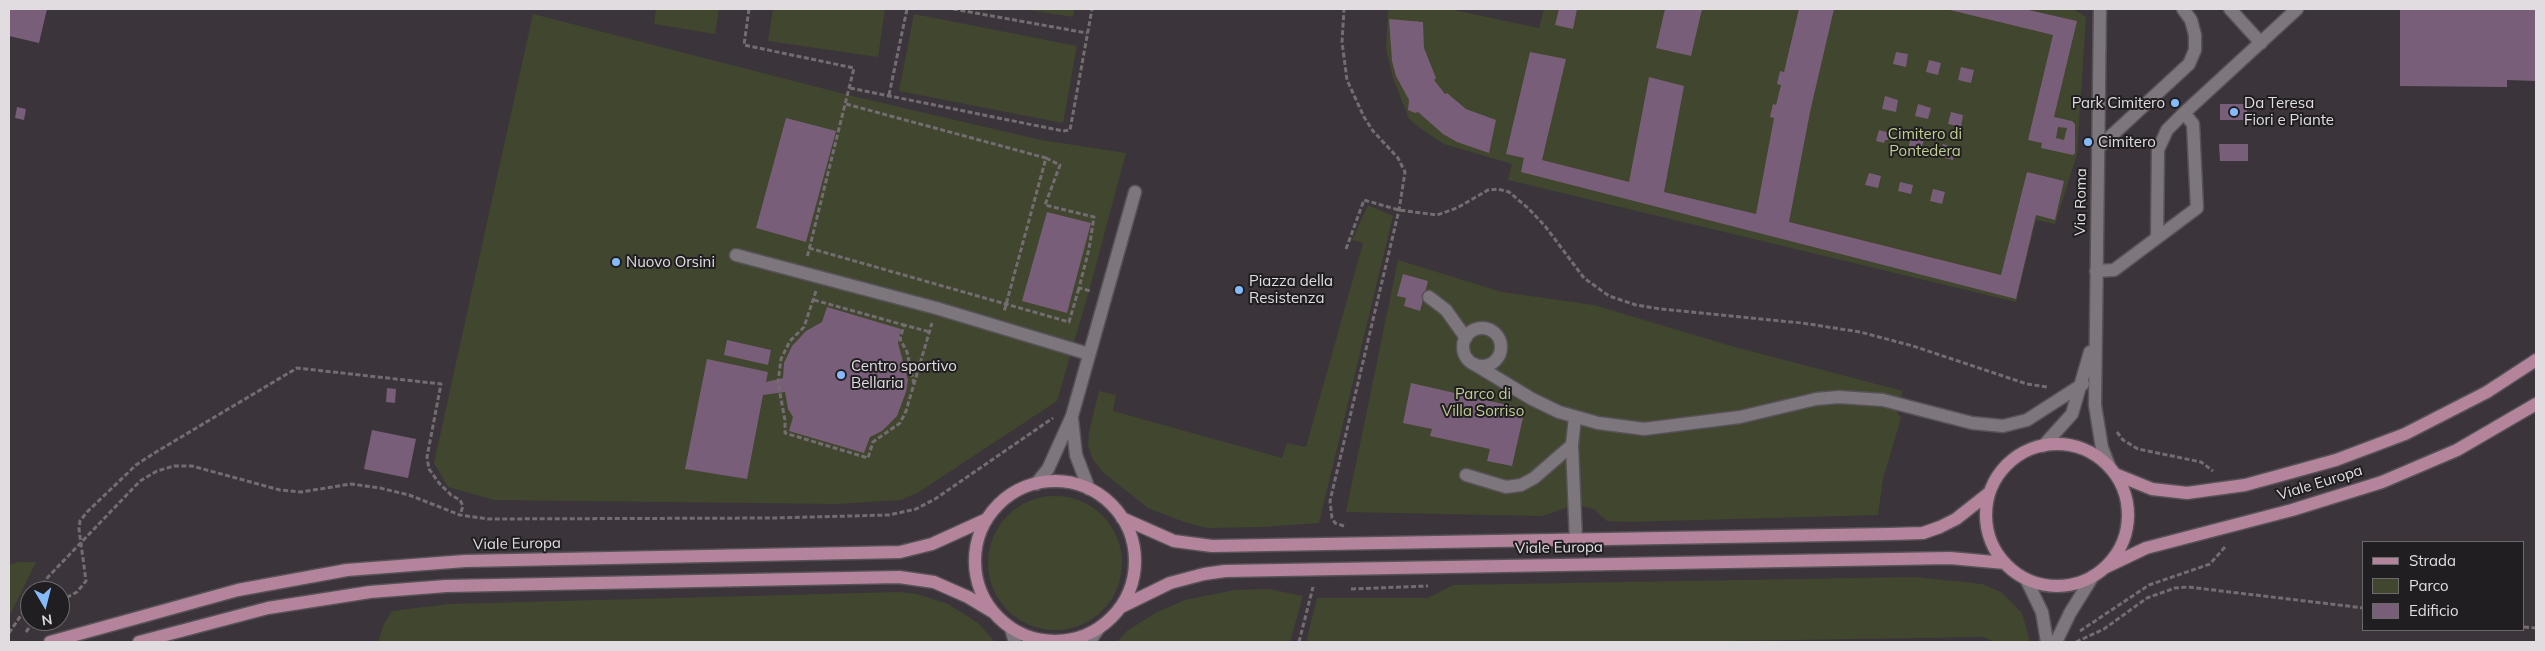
<!DOCTYPE html>
<style>
body{margin:0}
#map{position:relative;width:2545px;height:651px;overflow:hidden;background:#3b353b;font-family:Mulish,sans-serif}
canvas{display:block}
.frame{position:absolute;inset:0;border:10px solid #e0dcdf;pointer-events:none}
.legend{position:absolute;left:2362px;top:541px;width:162px;height:90px;box-sizing:border-box;background:#201e20;border:1px solid #6d6a6c;margin:0;padding:6px 9px;list-style:none;font-size:15px;color:#e0dcdf}
.legend li{display:flex;align-items:center;gap:10px;height:25px}
.legend b{width:25px;border:1px solid #6d6a6c}
.north{position:absolute;left:20px;top:581px;width:50px;height:50px;box-sizing:border-box;background:#201e20;border:1px solid #6d6a6c;border-radius:50%;rotate:172deg;font-size:14px;font-weight:700;line-height:20px;text-align:center;color:#e0dcdf}
.north::after{content:'';display:block;margin:auto;width:18px;height:22px;background:#86bbfb;clip-path:polygon(50% 0,100% 100%,50% 72%,0 100%)}
</style>
<div id="map">
<canvas width="2545" height="651"></canvas>
<div class="frame"></div>
<ul class="legend">
<li><b style="height:6px;background:#b4849c"></b>Strada</li>
<li><b style="height:14px;background:#41462e"></b>Parco</li>
<li><b style="height:14px;background:#785e78"></b>Edificio</li>
</ul>
<div class="north">N</div>
</div>
<script>
const ctx = document.querySelector('canvas').getContext('2d');
ctx.lineJoin = 'round';
function fill(path, color) {
  ctx.fillStyle = color;
  ctx.fill(path, 'evenodd');
}
function shape(rows) {
  const path = new Path2D();
  for (const r of rows) {
    if (r.length === 3) {
      path.moveTo(r[0] + r[2], r[1]);
      path.arc(r[0], r[1], r[2], 0, 2 * Math.PI);
      continue;
    }
    path.moveTo(r[0], r[1]);
    for (let i = 2; i < r.length; i += 2) path.lineTo(r[i], r[i + 1]);
  }
  return path;
}
function strokePath(path, color, width, dash) {
  ctx.strokeStyle = color;
  ctx.lineWidth = width;
  ctx.lineCap = dash ? 'butt' : 'round';
  ctx.setLineDash(dash || []);
  ctx.stroke(path);
}
function write(font, color, halo, rows, align = 'center') {
  ctx.font = font + ' Mulish,sans-serif';
  ctx.lineWidth = 4;
  ctx.setLineDash([]);
  ctx.textBaseline = 'middle';
  ctx.strokeStyle = halo;
  ctx.fillStyle = color;
  for (const [text, x, y, turn = 0] of rows) {
    ctx.save();
    ctx.translate(x, y);
    ctx.rotate((+turn || 0) * Math.PI / 180);
    ctx.textAlign = isNaN(turn) ? turn : align;
    if (halo) ctx.strokeText(text, 0, 0);
    ctx.fillText(text, 0, 0);
    ctx.restore();
  }
}
fill(shape([
 [656,9,719,9,715,34,654,24],
 [773,9,885,9,878,57,768,41],
 [1023,9,1074,9,1073,17],
 [1388,9,1449,9,1539,28,1544,9,2073,9,2086,17,2077,154,2055,224,2036,220,2016,302,1508,180,1512,164,1444,144,1424,131,1409,119,1393,78,1386,49],
 [533,14,848,95,1041,140,1126,153,1089,291,1057,401,919,492,901,500,836,504,494,500,448,487,434,463],
 [914,14,1077,46,1063,123,899,91],
 [1368,205,1393,216,1319,523,1263,527,1207,528,1184,522,1148,508,1105,474,1093,460,1088,445,1089,432,1099,391,1116,395,1113,411,1282,458,1287,443,1306,447,1363,243,1352,240],
 [1398,260,1502,292,1594,305,1731,346,1903,391,1896,411,1901,418,1883,479,1878,515,1626,522,1607,521,1594,509,1575,505,1542,516,1346,512],
 [1055,563,67],
 [18,562,36,562,9,617,9,565],
 [1915,577,1982,584,2001,592,2022,613,2030,642,1995,642,1983,637,1666,642,1306,642,1317,598,1428,598,1453,585],
 [1269,589,1303,596,1290,642,1117,642,1127,631,1157,612,1185,600,1235,590],
 [899,592,917,594,948,604,978,623,995,642,378,642,384,624,392,611,449,604]
]), '#41462e');
fill(shape([
 [9,9,47,9,39,43,9,36],
 [1559,9,1577,9,1573,29,1555,25],
 [1665,9,1702,9,1691,56,1656,48],
 [1799,9,1834,9,1810,112,1789,222,2001,275,2027,172,2064,181,2055,220,2036,215,2016,299,1521,172,1524,158,1506,154,1530,52,1566,59,1542,160,1629,182,1649,77,1684,86,1664,192,1756,214,1774,118,1770,117,1773,104,1776,105,1781,85,1777,84,1780,71,1784,72],
 [1946,9,2024,9,2077,21,2054,117,2072,121,2075,124,2075,153,2073,155,2041,148,2042,143,2028,140,2053,35],
 [2058,127,2067,128,2064,140,2056,138],
 [2400,9,2536,9,2536,81,2507,80,2507,87,2400,86],
 [1389,19,1423,22,1424,48,1436,78,1434,80,1445,94,1447,93,1466,109,1496,120,1489,153,1457,142,1443,134,1418,112,1415,113,1408,110,1409,100,1396,76,1392,61],
 [1896,52,1908,54,1906,67,1893,64],
 [1929,60,1941,63,1938,75,1926,72],
 [1961,67,1974,70,1971,83,1958,80],
 [1885,96,1898,100,1896,112,1882,109],
 [1918,104,1931,108,1928,119,1915,116],
 [2220,104,2247,104,2247,120,2220,120],
 [17,107,26,109,24,120,15,118],
 [1951,112,1963,115,1961,127,1948,124],
 [786,118,836,131,806,242,756,228],
 [1879,130,1890,133,1888,140,1885,140,1884,143,1876,141],
 [1911,137,1924,140,1920,152,1908,149],
 [1943,144,1956,148,1953,160,1940,157],
 [2219,144,2248,144,2248,161,2220,161],
 [1869,173,1881,176,1878,188,1865,185],
 [1900,182,1913,185,1911,194,1898,191],
 [1933,189,1945,192,1942,204,1930,201],
 [1047,212,1091,223,1067,313,1022,301],
 [1403,274,1428,281,1420,311,1404,306,1406,298,1397,296],
 [827,307,901,329,898,343,908,380,906,392,897,416,882,431,870,437,864,453,789,431,793,417,788,409,785,392,763,395,747,479,685,469,707,359,768,372,766,382,783,378,784,363,792,346,806,331,822,322],
 [727,340,771,350,768,365,724,355],
 [1411,383,1525,409,1512,466,1487,461,1490,449,1430,436,1432,429,1403,423],
 [387,388,396,389,395,403,386,402],
 [372,430,416,439,408,478,364,469]
]), '#785e78');
const minor = shape([
 [2100,9,2095,405,2102,448,2110,468],
 [2230,9,2261,43],
 [2098,148,2189,64,2195,50,2195,35,2191,20,2183,9],
 [2157,238,2158,150,2167,130,2184,113],
 [736,255,936,308,1089,354],
 [2096,271,2114,270,2197,208,2193,124,2184,113,2297,9],
 [1429,297,1446,310,1466,338],
 [1482,347,19],
 [1474,364,1532,399,1559,412,1598,423,1644,429,1740,417,1816,399,1839,397,1883,400,1972,423,2003,426,2027,420,2083,384],
 [1575,417,1572,445,1576,541],
 [1072,419,1076,455,1089,489],
 [2043,446,2072,414,2090,352],
 [1466,475,1506,487,1521,485,1534,478,1572,445],
 [1036,484,1048,469,1072,416,1135,192],
 [2026,579,2042,612,2047,642],
 [1011,629,1015,642],
 [1089,642,1099,628],
 [2056,642,2070,613,2093,576]
]);
const major = shape([
 [2057,515,71],
 [2115,474,2152,489,2187,493,2245,485,2278,476,2336,460,2405,434,2487,392,2536,360],
 [1055,561,80],
 [1122,518,1174,541,1212,546,1889,534,1923,533,1940,527,1956,519,1989,493],
 [2104,568,2146,548,2292,510,2382,482,2457,450,2536,404],
 [1121,607,1170,583,1204,574,1225,571,1950,558,2005,563],
 [50,642,238,590,347,570,465,561,900,552,932,544,987,519],
 [139,642,268,608,370,592,446,586,899,577,934,582,968,597,993,612]
]);
strokePath(minor, '#575257', 15);
strokePath(major, '#575257', 15);
strokePath(shape([
 [749,9,744,45,854,68,807,258],
 [953,9,1087,33],
 [850,88,1063,131,1070,130,1092,9],
 [889,95,907,9],
 [846,104,1046,158,1004,312],
 [1046,158,1060,165,1045,205,1094,217,1089,249,1079,288,1091,291],
 [809,248,1069,322,1079,288],
 [1346,249,1364,200,1399,210,1437,215,1457,208,1488,190,1498,189,1509,192,1528,208,1545,226,1584,278,1609,296,1636,305,1661,309,1802,323,1860,332,1913,346,2027,384,2047,387],
 [816,291,804,327,790,341,781,359,778,383,785,420,785,433,868,458,873,442,900,423,906,411,932,323],
 [814,300,904,325],
 [914,384,907,352,900,339,904,325,930,332],
 [2117,432,2123,440,2138,449,2201,462,2213,471],
 [1344,526,1335,523,1332,518,1330,501,1399,210,1405,172,1398,158,1373,131,1364,117,1347,80,1342,42,1344,9],
 [1351,589,1428,586],
 [38,591,48,577,140,481,157,471,174,466,192,466,280,490,301,492,351,484,380,488,409,495,460,515,488,519,773,518,889,515,916,509,935,499,1053,418],
 [60,601,77,592,86,581,79,529,80,521,87,512,136,465,156,452,297,368,441,384,427,457,429,469,439,483,451,495,460,500,463,506,460,515],
 [2524,627,2536,628],
 [2080,631,2149,585,2210,564,2225,547],
 [26,632,34,621],
 [9,633,30,602],
 [1299,642,1313,587],
 [2076,642,2104,629,2147,598,2175,588,2188,587,2364,608]
]), '#736d72', 3, [5, 2.5]);
strokePath(minor, '#7d767d', 12);
strokePath(major, '#b4849c', 12);
for (const [x, y, r, color] of [
 [2175,103,5,"#86bbfb"],
 [2234,112,5,"#86bbfb"],
 [2088,142,5,"#86bbfb"],
 [616,262,5,"#86bbfb"],
 [1239,290,5,"#86bbfb"],
 [841,375,5,"#86bbfb"]
]) {
  const dot = new Path2D();
  dot.arc(x, y, r, 0, 2 * Math.PI);
  ctx.fillStyle = color;
  ctx.fill(dot);
  strokePath(dot, '#201e20', 2);
}
write('15px', '#e0dcdf', '#201e20', [
 ["Park Cimitero",2165,103,"right"],
 ["Da Teresa",2244,103],
 ["Fiori e Piante",2244,120],
 ["Cimitero",2098,142],
 ["Nuovo Orsini",626,262],
 ["Piazza della",1249,281],
 ["Resistenza",1249,298],
 ["Centro sportivo",851,366],
 ["Bellaria",851,383]
], 'left');
write('15px', '#c1cf92', '#201e20', [
 ["Cimitero di",1925,134],
 ["Pontedera",1925,151],
 ["Parco di",1483,394],
 ["Villa Sorriso",1483,411]
]);
write('15px', '#e0dcdf', '#201e20', [
 ["Via Roma",2081,202,-89],
 ["Viale Europa",2320,483,-17],
 ["Viale Europa",517,544,-1],
 ["Viale Europa",1559,548,-1]
]);
</script>
